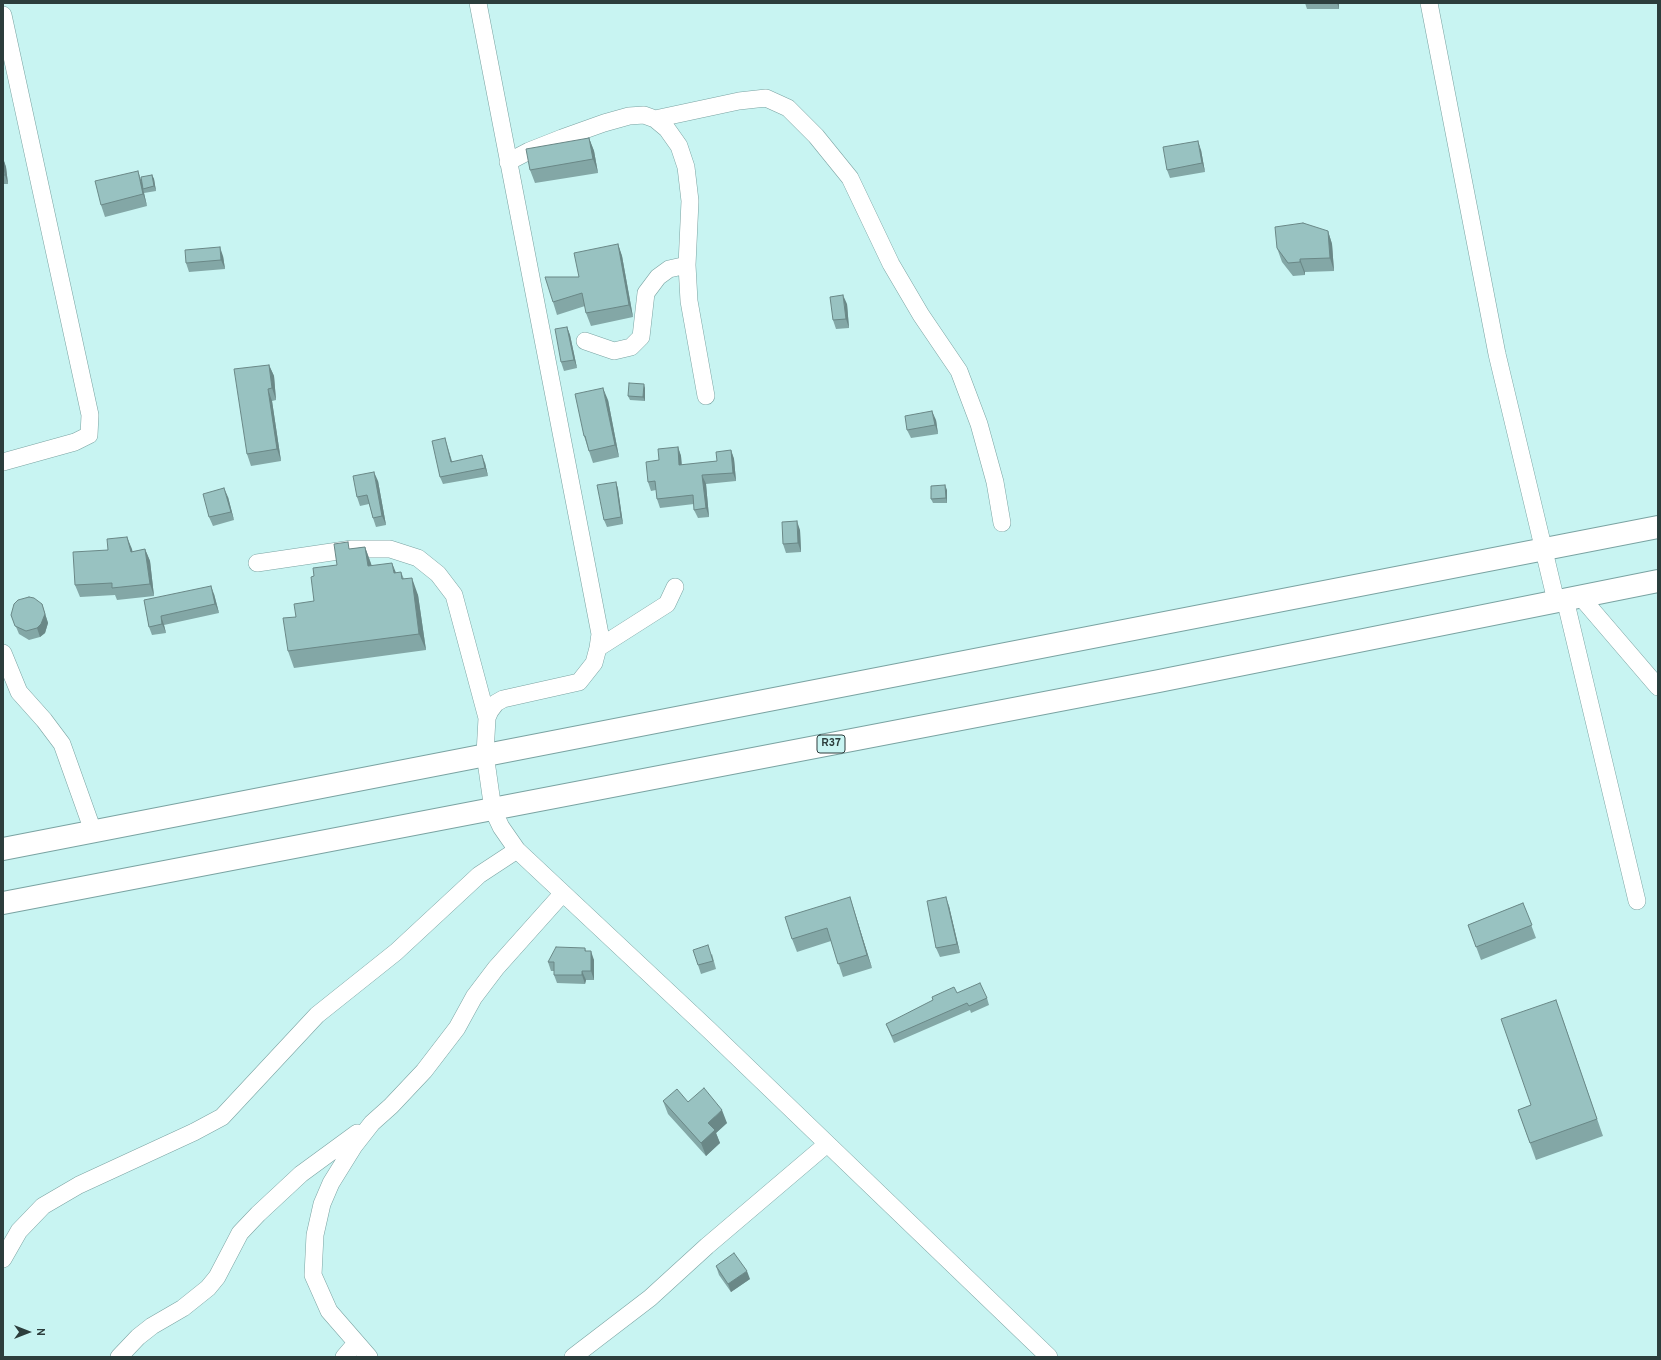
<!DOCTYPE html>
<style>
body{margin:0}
#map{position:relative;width:1661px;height:1360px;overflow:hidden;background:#c8f4f2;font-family:Overpass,sans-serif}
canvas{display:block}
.frame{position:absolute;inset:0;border:4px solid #2c3d3c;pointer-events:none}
.north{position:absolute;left:8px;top:1312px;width:40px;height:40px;-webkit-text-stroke:3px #c8f4f2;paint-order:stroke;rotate:90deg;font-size:11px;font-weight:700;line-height:16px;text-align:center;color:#2c3d3c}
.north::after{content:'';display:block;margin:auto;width:14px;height:18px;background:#2c3d3c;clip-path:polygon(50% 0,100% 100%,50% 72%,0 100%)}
</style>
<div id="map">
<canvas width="1661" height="1360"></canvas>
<div class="frame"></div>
<div class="north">N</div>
</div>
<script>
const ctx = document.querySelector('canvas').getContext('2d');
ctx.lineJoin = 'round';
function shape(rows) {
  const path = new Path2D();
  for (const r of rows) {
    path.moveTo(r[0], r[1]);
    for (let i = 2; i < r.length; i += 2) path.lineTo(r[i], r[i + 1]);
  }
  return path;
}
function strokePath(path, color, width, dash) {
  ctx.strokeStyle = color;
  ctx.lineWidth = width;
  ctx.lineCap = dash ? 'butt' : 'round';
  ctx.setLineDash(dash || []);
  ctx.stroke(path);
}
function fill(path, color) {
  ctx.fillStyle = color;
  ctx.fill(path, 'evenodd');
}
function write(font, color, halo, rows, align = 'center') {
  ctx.font = font + ' Overpass,sans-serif';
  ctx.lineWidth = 3;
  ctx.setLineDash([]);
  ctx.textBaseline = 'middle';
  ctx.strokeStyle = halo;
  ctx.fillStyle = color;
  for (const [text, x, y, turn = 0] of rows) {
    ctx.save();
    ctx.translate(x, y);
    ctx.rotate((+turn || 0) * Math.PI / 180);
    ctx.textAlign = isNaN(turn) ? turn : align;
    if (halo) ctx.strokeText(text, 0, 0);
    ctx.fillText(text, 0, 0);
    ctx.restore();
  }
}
const minor = shape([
 [478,3,600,634,598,648,594,663,579,682,503,699,496,703,490,711,487,718,485,754,493,810,501,827,517,850,708,1029,1049,1357],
 [1429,3,1497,354,1556,601],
 [3,15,90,415,89,435,75,442,3,462],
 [655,119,739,101,766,98,788,108,816,136,850,178,891,264,921,315,959,371,979,424,995,482,1002,523],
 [508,162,529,151,562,138,604,123,629,116,644,115,655,119,667,129,679,146,686,167,690,201,687,265,689,301,706,396],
 [585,341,614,351,631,347,641,337,646,293,658,277,669,269,687,265],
 [257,563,352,549,390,549,418,558,438,574,454,595,487,718],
 [1580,596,1658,687],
 [1565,599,1637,901],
 [598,648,667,604,675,587],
 [3,653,19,692,44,720,62,744,93,831],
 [3,1259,19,1231,43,1206,79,1185,194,1132,222,1117,317,1015,396,952,479,875,517,850],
 [119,1357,138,1337,152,1326,183,1308,208,1288,217,1277,240,1233,258,1214,301,1174,357,1133],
 [344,1357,356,1343],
 [369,1357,329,1311,313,1275,315,1235,322,1204,331,1183,354,1146,372,1123,391,1106,424,1071,457,1028,474,997,496,968,563,893],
 [573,1357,650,1298,707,1246,827,1144]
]);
const major = shape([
 [3,849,1658,527],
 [3,903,1159,681,1658,581]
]);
strokePath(minor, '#7aa3a2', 18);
strokePath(major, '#7aa3a2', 24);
strokePath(minor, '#fff', 17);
strokePath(major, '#fff', 22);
fill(shape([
 [1305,3,1339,3,1339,9,1307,9],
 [589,138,594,151,598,173,535,183,530,170],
 [1201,150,1205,172,1170,178,1167,170],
 [3,158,6,167,8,184,3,184],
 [152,175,154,179,156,191,144,193,147,206,105,217,101,205,141,180],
 [1328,231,1332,244,1334,271,1305,272,1305,275,1293,276,1282,262,1277,248],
 [618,244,622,256,633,317,591,326,586,313,585,306,557,315,553,302,579,277],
 [223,256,225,269,189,272,186,263],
 [847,304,849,328,836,329,833,320],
 [567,327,570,335,577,368,564,371,561,362],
 [269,365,274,376,276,400,272,401,281,461,251,466,247,454],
 [645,388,645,401,630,400,628,396],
 [608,400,619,457,593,463,584,436],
 [936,420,938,434,911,438,907,430],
 [445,438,452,461,485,463,488,476,443,484,440,477],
 [678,447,681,456,682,465,717,461,731,450,734,459,736,481,706,484,709,517,698,518,694,510,694,504,660,508,657,499,656,490,651,491,648,482,659,460],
 [378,481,386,525,376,527,373,518,369,504,360,506,357,497],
 [616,482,618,489,623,524,607,527,604,520],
 [947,490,947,503,933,503,931,499],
 [228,497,234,520,213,526,209,517],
 [800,530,801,552,786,553,783,544],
 [127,537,132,552,145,549,150,561,154,596,117,600,115,595,80,597,75,585,108,550],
 [365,547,372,566,396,573,401,572,404,579,418,595,426,650,294,668,288,651,296,617,314,601,337,565,350,549],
 [214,594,219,613,164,625,166,633,152,635,149,627,144,600],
 [42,604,48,623,45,633,40,637,29,640,19,634,11,615],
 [850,897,854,910,872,968,843,977,831,941,797,952,792,939],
 [1523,903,1536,938,1481,960,1468,925],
 [949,906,960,953,940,957,936,948],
 [585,948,586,951,594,960,594,980,586,980,585,984,557,983,554,975,554,971,551,971,548,962],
 [712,954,716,969,701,974,698,965],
 [957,993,987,998,989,1005,971,1013,970,1010,894,1043,886,1024],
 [1562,1017,1603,1136,1536,1160,1518,1110,1531,1105],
 [663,1101,688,1102,727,1123,716,1133,720,1143,706,1156,668,1114],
 [716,1266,750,1279,731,1292,719,1275]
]), '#83a7a6');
fill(shape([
 [1337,3,1339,3,1339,9],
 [589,138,594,151,598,173,593,159],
 [1198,141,1201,150,1205,172,1202,163],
 [3,158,6,167,8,184,5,175],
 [138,171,142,183,143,189,144,193,147,206,143,194],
 [152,175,154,179,156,191,154,186],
 [1328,231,1332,244,1334,271,1330,258],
 [618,244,622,256,633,317,629,305],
 [220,247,223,256,225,269,221,260],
 [1300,259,1305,272,1305,275,1300,262],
 [843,295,847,304,849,328,846,319],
 [567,327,570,335,577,368,574,360],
 [269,365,274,376,276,400,272,388],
 [644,384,645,388,645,401,643,397],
 [603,388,608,400,619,457,615,445],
 [268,389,272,401,281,461,277,449],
 [932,411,936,420,938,434,935,425],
 [445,438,447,446,454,469,451,462],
 [678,447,681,456,682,474,679,465],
 [731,450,734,459,736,481,733,473],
 [482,455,485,463,488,476,485,468],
 [374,472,378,481,386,525,382,516],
 [702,475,706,484,709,517,706,508],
 [616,482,618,489,623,524,621,517],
 [945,485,947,490,947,503,946,498],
 [224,488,228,497,234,520,231,512],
 [797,521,800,530,801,552,798,543],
 [127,537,132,549,135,564,131,552],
 [365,547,371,564,374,583,368,566],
 [145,549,150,561,154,596,150,584],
 [392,563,399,580,394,573],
 [412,578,418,595,426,650,419,634],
 [211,586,214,594,219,613,215,604],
 [42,604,48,623,45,633,40,637,37,628],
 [161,616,164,625,166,633,162,624],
 [850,897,854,910,872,968,867,955],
 [946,897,949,906,960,953,957,944],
 [591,951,594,960,594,980,591,971],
 [582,971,586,980,585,984,582,975],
 [722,1110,727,1123,716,1133,720,1143,706,1156,701,1143,708,1123],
 [747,1271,750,1279,731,1292,728,1284]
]), '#6a8887');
const building = shape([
 [589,138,593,159,530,170,526,149,589,138],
 [1198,141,1202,163,1167,170,1163,147,1198,141],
 [3,158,5,175,3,175,3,158],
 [138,171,143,194,101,205,95,181,138,171],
 [152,175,154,186,143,189,141,177,152,175],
 [1303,223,1328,231,1330,258,1300,259,1300,262,1288,263,1277,248,1275,227,1303,223],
 [618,244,629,305,586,313,582,293,553,302,545,277,579,277,574,253,618,244],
 [220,247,221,260,186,263,185,250,220,247],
 [843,295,846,319,833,320,830,297,843,295],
 [567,327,574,360,561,362,555,329,567,327],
 [269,365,272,388,268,389,277,449,247,454,234,369,269,365],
 [629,383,644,384,643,397,628,396,629,383],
 [603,388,615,445,589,451,585,436,584,436,575,394,603,388],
 [932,411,935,425,907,430,905,416,932,411],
 [445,438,451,462,482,455,485,468,440,477,432,441,445,438],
 [678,447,679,465,717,461,716,452,731,450,733,473,702,475,706,508,694,510,693,495,657,499,655,481,648,482,646,462,659,460,658,449,678,447],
 [374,472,382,516,373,518,367,495,357,497,353,476,374,472],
 [616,482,621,517,604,520,597,485,616,482],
 [945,485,946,498,931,499,931,486,945,485],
 [224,488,231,512,209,517,203,494,224,488],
 [797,521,798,543,783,544,782,522,797,521],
 [127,537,131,552,145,549,150,584,112,588,112,583,75,585,73,552,108,550,107,539,127,537],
 [348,542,349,549,365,547,368,566,392,563,394,573,401,572,402,579,412,578,419,634,288,651,283,618,296,617,294,604,314,601,311,577,314,576,313,568,337,565,334,544,348,542],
 [211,586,215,604,161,616,162,624,149,627,144,600,211,586],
 [29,597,34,598,42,604,45,614,41,624,37,628,26,631,15,626,11,615,14,604,18,600,29,597],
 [850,897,867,955,838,964,827,928,792,939,785,917,850,897],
 [946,897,957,944,936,948,927,901,946,897],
 [1523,903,1532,925,1476,947,1468,925,1523,903],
 [708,945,713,961,698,965,693,950,708,945],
 [556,947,585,948,585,951,591,951,591,971,582,971,582,975,554,975,554,962,548,962,556,947],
 [980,983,987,998,969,1006,967,1003,892,1036,886,1024,933,1000,932,997,954,987,957,993,980,983],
 [1556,1000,1597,1119,1530,1143,1518,1110,1531,1105,1501,1019,1556,1000],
 [704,1088,722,1110,708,1123,715,1130,701,1143,663,1101,677,1089,688,1102,704,1088],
 [734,1253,747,1271,728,1284,716,1266,734,1253]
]);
fill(building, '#98c2c1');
strokePath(building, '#6a8887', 1);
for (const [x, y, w] of [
 [831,744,28]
]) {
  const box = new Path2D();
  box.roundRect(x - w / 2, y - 9, w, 18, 3);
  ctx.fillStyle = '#c8f4f2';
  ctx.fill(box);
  strokePath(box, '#2c3d3c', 1);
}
write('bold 11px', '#2c3d3c', null, [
 ["R37",831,744]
]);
</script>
